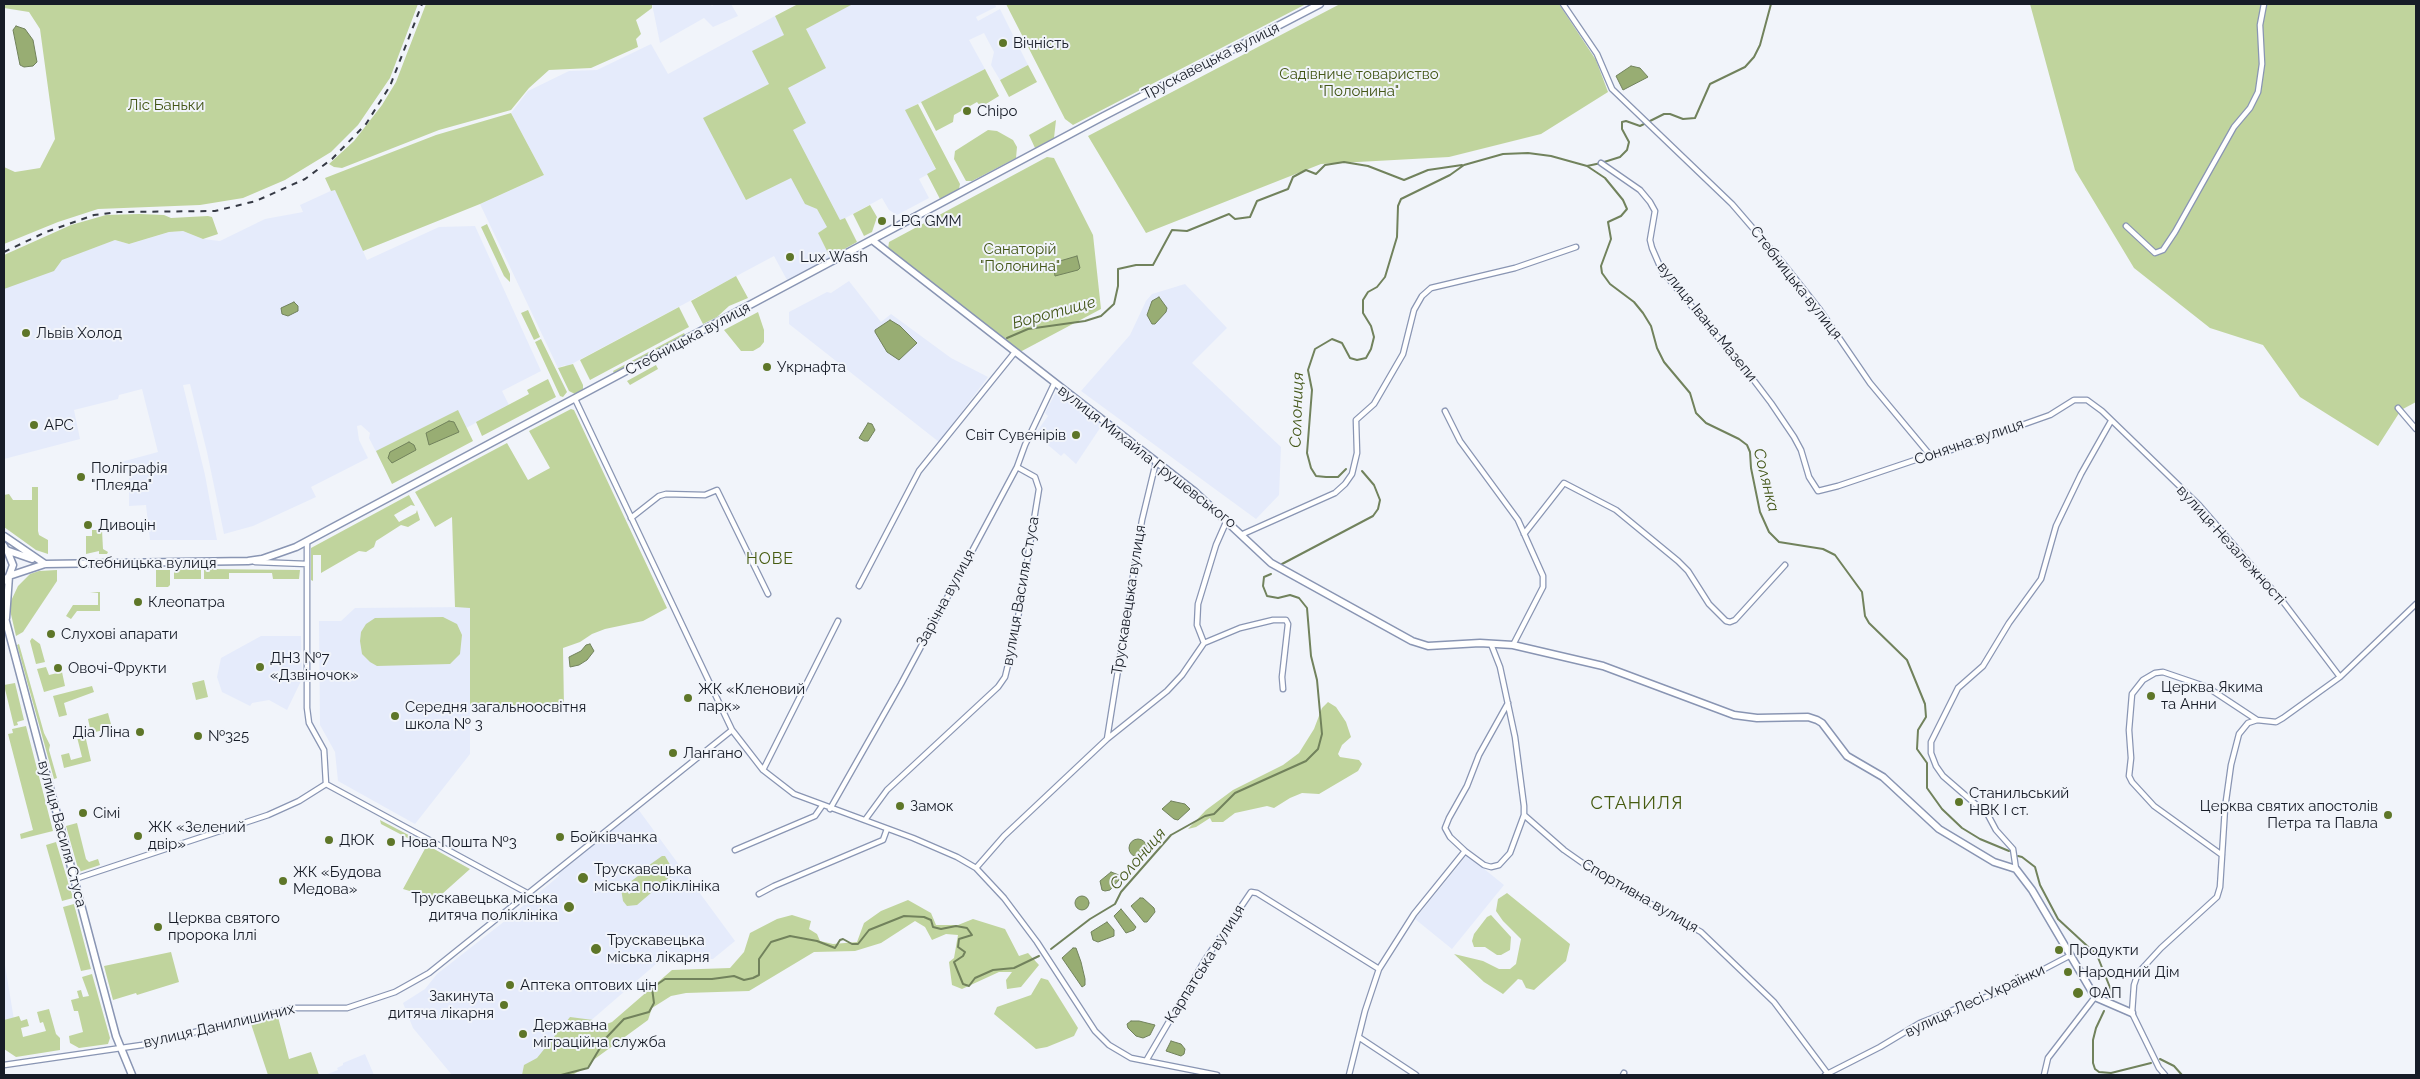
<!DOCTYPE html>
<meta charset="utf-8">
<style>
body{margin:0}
#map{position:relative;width:2420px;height:1079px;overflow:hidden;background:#f1f4fa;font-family:Raleway,sans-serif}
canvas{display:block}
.frame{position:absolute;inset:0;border:5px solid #171c27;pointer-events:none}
</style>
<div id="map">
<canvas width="2420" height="1079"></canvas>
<div class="frame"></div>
</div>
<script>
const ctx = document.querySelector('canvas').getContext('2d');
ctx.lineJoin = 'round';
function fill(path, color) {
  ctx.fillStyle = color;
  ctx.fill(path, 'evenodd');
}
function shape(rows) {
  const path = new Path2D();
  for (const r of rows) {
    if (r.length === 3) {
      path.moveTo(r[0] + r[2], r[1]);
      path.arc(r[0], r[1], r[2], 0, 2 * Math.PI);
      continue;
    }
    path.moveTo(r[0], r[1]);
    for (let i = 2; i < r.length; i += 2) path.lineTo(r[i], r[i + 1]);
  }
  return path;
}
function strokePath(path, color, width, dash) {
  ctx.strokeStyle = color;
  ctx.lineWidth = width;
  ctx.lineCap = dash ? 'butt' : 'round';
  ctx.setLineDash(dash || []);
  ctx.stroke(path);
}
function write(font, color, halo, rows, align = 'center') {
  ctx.font = font + ' Raleway,sans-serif';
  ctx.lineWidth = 4;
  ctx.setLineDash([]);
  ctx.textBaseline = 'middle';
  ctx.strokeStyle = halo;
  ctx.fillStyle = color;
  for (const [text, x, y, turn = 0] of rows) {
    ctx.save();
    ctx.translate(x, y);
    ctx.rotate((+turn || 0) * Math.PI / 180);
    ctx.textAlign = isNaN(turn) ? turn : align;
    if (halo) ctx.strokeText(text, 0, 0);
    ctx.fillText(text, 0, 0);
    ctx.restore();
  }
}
fill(shape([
 [652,4,710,4,712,6,715,4,731,4,738,16,713,27,704,18,660,43],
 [851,4,995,4,996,7,976,17,978,21,1000,9,1028,65,1000,80,991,65,994,52,984,33,969,40,985,69,906,110,936,170,919,179,929,198,897,215,889,210,882,198,818,233,830,257,787,280,774,256,566,367,565,365,558,368,480,204,544,175,511,113,528,91,569,71,597,70,651,44,668,74,775,16,785,35,752,51,810,38,806,29],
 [335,189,367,260,439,227,475,226,541,371,502,391,509,405,386,471,369,438,370,433,361,425,357,426,359,440,368,458,311,487,316,497,253,526,224,534,207,452,190,384,183,385,205,475,217,540,150,540,146,505,129,506,129,488,132,488,126,469,112,472,94,469,94,464,110,465,158,452,142,389,119,395,118,399,74,410,80,439,4,459,4,267,62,259,115,240,129,244,169,232,183,231,203,239,220,241,265,219,303,212,300,205],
 [849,281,881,322,891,314,951,358,988,377,939,442,789,324,789,312,827,292,831,293],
 [1185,284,1227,328,1192,363,1281,447,1279,495,1256,519,1081,391,1130,335,1146,301,1152,294],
 [1057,390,1102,425,1076,464,1064,453,1061,456,1035,434,1048,416,1045,413],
 [470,607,470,754,415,824,338,781,335,752,320,725,319,621,341,621,355,608],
 [261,636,301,636,302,679,287,710,269,700,252,703,250,706,222,692,217,677,221,658],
 [638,809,735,941,713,959,663,958,528,1075,452,1075,413,1028,403,1003,425,989,437,974,501,924,559,876,558,874],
 [1467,855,1504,885,1452,949,1415,919],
 [4,959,15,1026,4,1028],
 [365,1054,374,1075,325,1075,338,1070,337,1068,343,1065,343,1063]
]), '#e5ebfb');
fill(shape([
 [4,4,418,4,390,78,358,125,331,152,285,180,243,198,200,205,98,209,58,222,4,244,4,167,15,172,40,168,55,139,40,29,29,12,4,8],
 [426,4,652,4,652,8,636,20,641,34,636,39,638,47,591,68,549,70,529,88,511,110,439,130,342,168,334,167,329,164,354,141,382,105,396,82],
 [798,4,851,5,806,29,826,68,788,88,806,123,793,130,840,220,845,218,857,242,830,257,818,233,827,227,817,209,805,204,791,178,746,200,703,118,769,84,752,51,784,35,775,16],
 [1006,4,1306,4,1073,125,1065,119],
 [1340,4,1559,4,1596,60,1608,92,1541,134,1449,157,1321,164,1146,233,1088,136],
 [2030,4,2416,4,2416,402,2401,410,2378,446,2300,397,2263,345,2210,328,2134,268,2075,170],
 [1028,65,1037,82,1009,97,1000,80],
 [985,69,999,96,981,107,977,102,954,115,953,122,936,131,921,102],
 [918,104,960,184,959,189,940,199,927,174,936,169,905,110],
 [511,113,544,175,480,204,363,251,335,190,331,191,325,178,436,135],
 [1056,120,1054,138,1035,148,1029,135],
 [988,130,997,131,1013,140,1017,147,1016,158,972,181,966,181,954,159,955,151],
 [1047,157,1054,158,1093,235,1101,309,1020,352,888,249,889,242],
 [870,205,877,217,872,232,864,236,853,214],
 [139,214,164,215,171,218,208,216,212,217,218,234,203,239,183,231,169,232,129,244,115,240,62,260,54,271,4,289,4,255,71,225,106,215],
 [487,224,510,274,510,282,504,276,481,227],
 [736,276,748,298,729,306,717,317,703,324,691,301],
 [679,307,689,327,590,380,580,360],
 [528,310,540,337,534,340,521,313],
 [758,312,764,330,764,342,760,347,753,351,741,351,724,330],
 [684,333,685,335,614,373,613,371],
 [541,339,567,392,563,397,560,396,535,342],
 [573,364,583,385,583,389,575,394,569,391,558,368],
 [656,365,658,369,630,385,627,381],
 [548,379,556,397,482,436,476,422,529,394,527,390],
 [571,409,574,410,667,608,643,621,605,629,592,634,580,642,563,648,564,707,470,706,470,608,455,607,452,517,435,527,415,492,507,443,528,480,550,468,529,431],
 [458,410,473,441,392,484,376,451],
 [32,487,38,487,38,531,39,535,48,540,48,554,36,550,4,527,4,495,9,494,13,500,32,500],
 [409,495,415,506,411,505,394,515,399,522,416,513,417,510,420,520,408,527,401,525,376,541,374,547,366,552,359,551,321,573,321,555,313,555,313,581,311,580,311,548],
 [92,530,102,530,103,549,108,552,107,554,99,554,99,551,86,554,86,536,92,536],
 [201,569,201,579,174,579,174,570],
 [204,569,300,570,299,579,273,579,272,573,229,573,229,579,204,579],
 [57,570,57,581,23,632,16,636,10,610,11,601,18,586,30,574,39,571],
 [156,570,170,570,170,585,168,587,156,587],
 [90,592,100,592,100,611,77,611,71,619,66,616,73,605,98,605,98,593],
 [443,617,457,624,462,635,460,654,450,664,377,666,370,662,362,654,360,641,361,632,366,624,375,618],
 [32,638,40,644,45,662,36,664,30,641],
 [19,644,44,733,50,745,49,750,57,778,54,779,17,645],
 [46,667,49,675,62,672,65,686,44,692,37,669],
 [204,680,208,697,196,700,192,683],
 [15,683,24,720,17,722,18,725,14,726,4,685],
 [92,686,94,692,64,703,67,715,59,717,53,696],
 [1328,702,1336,707,1346,722,1351,737,1342,745,1338,754,1340,757,1359,760,1362,764,1358,771,1319,794,1302,793,1290,798,1274,808,1267,806,1235,813,1223,822,1212,822,1210,818,1196,827,1188,829,1206,810,1233,790,1283,765,1299,753,1314,729,1322,708],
 [108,713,112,728,91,733,88,719],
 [26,726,53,831,21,839,20,834,33,830,8,734,13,733,12,729],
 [85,735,91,761,64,768,61,755,69,753,71,760,82,757,77,737],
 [380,820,420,841,421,843,419,844,381,824],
 [77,823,86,859,89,862,98,859,100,865,79,872,66,826],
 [56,842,73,898,62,901,46,845],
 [427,845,470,869,432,903,424,900,423,895,403,889],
 [662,856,665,856,673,870,673,874,637,905,627,906,623,901,621,889,623,887,629,894,636,890,630,882,638,876,638,873],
 [1507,893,1570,944,1566,961,1534,990,1526,988,1522,980,1518,979,1503,994,1484,982,1454,954,1483,961,1499,969,1510,969,1516,964,1521,939,1503,921,1496,911,1498,899],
 [908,900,931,913,936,925,958,925,973,919,1005,929,1019,956,1028,953,1039,965,1021,987,1007,989,1006,980,1012,972,999,972,962,989,952,985,949,962,954,958,958,935,946,934,932,940,925,927,915,921,881,943,855,951,814,952,749,991,686,993,671,996,652,1008,648,1020,592,1061,591,1065,572,1075,522,1075,524,1065,537,1058,570,1017,593,1020,591,1030,612,1022,672,970,730,968,744,952,750,933,777,919,792,915,811,921,809,929,817,934,820,941,833,944,857,942,864,923,881,911],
 [74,904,91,969,81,971,63,907],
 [1491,915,1511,937,1510,950,1501,955,1497,955,1485,947,1474,947,1472,941,1474,934,1487,917],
 [171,952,179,982,137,995,136,993,113,1000,104,966],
 [92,974,110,1038,108,1044,79,1048,70,1043,69,1036,83,1032,78,1011,74,1011,71,1000,79,998,77,991,81,990,83,997,89,996,82,977],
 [1041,978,1048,980,1078,1028,1074,1036,1047,1047,1036,1049,994,1014,997,1007,1031,995],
 [49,1009,56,1034,60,1038,60,1050,16,1057,4,1049,4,1020,19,1016,21,1021,27,1019,29,1026,21,1028,23,1037,46,1031,43,1022,40,1023,37,1012],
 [278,1017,289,1059,311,1052,319,1075,268,1075,251,1024]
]), '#c0d49d');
const water = shape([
 [16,26,25,29,33,40,37,62,33,66,24,67,20,65,13,30,16,26],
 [1631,66,1640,68,1648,77,1623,90,1616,76,1631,66],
 [1077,256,1080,268,1078,270,1055,276,1053,263,1077,256],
 [1159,297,1167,308,1166,312,1155,324,1152,324,1147,315,1152,301,1159,297],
 [294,302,298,306,298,311,288,316,282,314,281,308,294,302],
 [890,320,900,326,917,343,899,360,887,352,875,332,875,330,890,320],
 [449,421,454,422,459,432,429,445,426,433,449,421],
 [868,423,872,424,875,430,868,441,864,441,859,438,868,423],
 [409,442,414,445,416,450,392,463,388,458,390,452,409,442],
 [590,644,594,651,587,660,579,665,570,667,569,657,581,651,586,645,590,644],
 [1171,801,1185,804,1190,809,1178,820,1174,819,1162,809,1171,801],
 [1138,848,9],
 [1111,872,1119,875,1119,880,1110,890,1105,891,1102,890,1100,881,1111,872],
 [1082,903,7],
 [1140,898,1143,898,1154,908,1155,912,1147,922,1144,922,1131,906,1140,898],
 [1121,909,1136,927,1134,930,1126,933,1114,916,1121,909],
 [1107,922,1114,930,1114,936,1098,942,1093,940,1091,932,1107,922],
 [1073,948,1076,948,1081,962,1085,979,1085,985,1082,987,1062,958,1073,948],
 [1131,1021,1139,1021,1155,1025,1150,1035,1143,1038,1136,1036,1128,1028,1127,1024,1131,1021],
 [1171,1041,1181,1044,1185,1049,1184,1054,1181,1056,1166,1051,1171,1041]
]);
fill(water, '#98ad73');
strokePath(water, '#71825c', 1);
strokePath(shape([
 [1587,166,1605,178,1623,200,1627,209,1621,216,1608,222,1611,239,1601,266,1602,273,1610,284,1634,302,1643,313,1651,326,1657,348,1664,362,1690,393,1696,413,1706,423,1739,439,1747,445,1750,452,1751,468,1760,512,1769,532,1779,542,1823,549,1835,555,1862,592,1865,616,1869,623,1907,660,1925,704,1926,717,1918,730,1917,749,1927,763,1927,788,1942,809,1962,828,1980,839,2009,851],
 [1007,338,1028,329,1085,321,1101,316,1114,304,1118,286,1118,269,1136,265,1153,265,1172,230,1187,231,1229,214,1235,219,1250,217,1257,201,1288,189,1293,177,1306,170,1316,174,1325,165,1344,162,1368,166,1404,180,1428,170,1462,165],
 [1346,469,1338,477,1326,477,1316,476,1311,468,1307,453,1312,390,1308,370,1315,349,1332,339,1342,343,1350,358,1357,360,1366,358,1371,349,1374,337,1371,326,1363,313,1363,300,1368,292,1377,287,1385,277,1397,237,1398,206,1401,199,1450,175,1464,165,1503,154,1528,153,1551,156,1587,166,1601,163,1620,157,1627,150,1629,142,1622,129,1622,122,1626,121,1640,126,1664,114,1670,114,1683,119,1695,118,1710,84,1745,67,1754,57,1760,45,1771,4],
 [1282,564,1373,516,1378,509,1380,500,1374,485,1362,471],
 [2018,856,2022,857,2035,867,2040,885,2058,919,2097,955,2113,995,2111,1001],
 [1051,949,1090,919,1115,904,1121,892,1171,835,1205,816,1214,814,1235,793,1306,761,1318,749,1322,734,1317,680,1311,656,1307,608,1299,598,1290,595,1278,598,1267,596,1263,586,1264,577,1271,574],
 [2104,1011,2096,1028,2093,1040,2093,1063,2095,1069,2099,1072,2111,1073,2151,1063],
 [2160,1059,2174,1066,2182,1075],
 [561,1075,588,1068,606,1038,624,1019,649,1012,654,1003,652,988,665,979,712,979,734,976,744,980,753,978,759,975,759,959,771,942,790,936,817,941,835,948,840,940,843,939,852,944,858,944,869,930,904,916,924,917,931,920,933,927,941,929,956,926,967,928,972,935,959,939,958,947,965,952,963,956,954,962,963,984,969,986,975,978,993,970,1014,968,1039,956]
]), '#71825c', 2);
const street = shape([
 [1563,4,1597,54,1612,89,1732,204,1782,262,1820,310,1870,383,1930,455],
 [1601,163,1640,190,1650,202,1655,211,1650,240,1652,248,1662,271,1749,374,1771,403,1794,437,1801,450,1809,477,1818,491,1838,486,1930,455,1940,454,2050,415,2074,400,2087,400,2102,411,2199,505,2284,603,2340,677],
 [2126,226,2155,253,2163,250,2175,232,2234,127,2250,108,2258,92,2262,64,2260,25,2264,4],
 [575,399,732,730,763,770,794,794,913,838,957,857,976,868,1004,898,1037,942,1095,1031,1109,1045,1131,1058,1217,1075],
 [2398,408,2416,429],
 [1445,411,1460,441,1518,520,1543,576,1543,587,1513,645],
 [631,518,659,496,666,494,705,495,717,490,768,594],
 [1243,534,1335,493,1345,484,1352,474,1357,453,1356,420,1374,404,1403,354,1414,310,1422,296,1431,288,1515,268,1576,247],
 [1524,534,1564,483,1616,510,1678,561,1688,571,1709,604,1726,621,1730,622,1735,620,1785,565],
 [307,542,307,708,309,723,324,750,326,784],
 [255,562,307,564],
 [859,586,919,471,1015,352],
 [1204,643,1240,628,1273,620,1286,620,1288,624,1282,677,1283,689],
 [1491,644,1500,667,1515,737,1524,806,1524,815,1510,853,1499,865,1491,867,1484,865,1465,851,1450,837,1445,828,1449,818,1467,786,1479,755,1508,703],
 [1107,739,1167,691,1182,675,1204,643,1197,625,1198,604,1216,545,1227,520],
 [763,770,838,621],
 [830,809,901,684,1017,467,1025,445,1054,384],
 [1524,815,1564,850,1601,876,1701,932,1774,1002,1828,1074],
 [865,820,887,790,998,687,1005,677,1015,636,1039,489,1035,477,1017,467],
 [735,850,815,816,822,806],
 [2222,855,2154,806,2132,782,2129,776,2131,758,2129,730,2132,694,2143,680,2155,673,2163,672,2207,687,2257,720],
 [976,868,1004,836,1107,739,1142,520,1156,462],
 [2016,869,2013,849,1996,830,1988,815,1943,776,1936,766,1931,753,1931,742,1958,688,1983,666,2009,623,2041,579,2056,526,2081,474,2111,421],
 [75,879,268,815,299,801,326,784,529,894],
 [759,894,774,886,883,840,887,829],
 [1360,1038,1416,1075],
 [1146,1061,1205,960,1251,892,1257,893,1379,969],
 [4,1065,142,1045,293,1008,347,1008,395,992,429,973,732,730],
 [1349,1075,1365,1011,1379,969,1414,914,1465,851],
 [1623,1075,1624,1073],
 [1825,1075,1880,1047,1920,1023,2006,989,2071,955],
 [2044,1075,2048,1058,2095,997],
 [2165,1075,2159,1068,2132,1013,2134,985,2138,973,2161,948,2217,897,2220,887,2225,808,2231,765,2239,734,2248,723,2257,720,2276,722,2283,718,2340,677,2416,604]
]);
const secondary = shape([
 [872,240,1194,491,1271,563,1412,641,1428,646,1480,643,1513,645,1603,666,1734,715,1757,718,1808,717,1817,720,1822,723,1847,756,1883,777,1939,829,1994,862,2016,869,2032,890,2095,997,2132,1013],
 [4,536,45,564],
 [4,546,6,550,32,559],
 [9,576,45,564,248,561,262,559,296,547,1102,117,1320,4],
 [4,581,9,576,13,565,7,550],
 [4,614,98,969,116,1036,132,1075],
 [6,618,9,576]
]);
strokePath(street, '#8995b3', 7);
strokePath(secondary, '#8995b3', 9);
strokePath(street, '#fff', 4.5);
strokePath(secondary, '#fff', 6);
strokePath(shape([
 [4,252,46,232,94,215,118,212,215,211,256,201,305,179,332,159,366,124,390,86,422,4]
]), '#363a45', 2, [6, 6]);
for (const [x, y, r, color] of [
 [1003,43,5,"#5e7628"],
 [967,111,5,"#5e7628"],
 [882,221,5,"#5e7628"],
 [790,257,5,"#5e7628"],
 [26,333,5,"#5e7628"],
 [767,367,5,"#5e7628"],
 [34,425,5,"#5e7628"],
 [1076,435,5,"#5e7628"],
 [81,477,5,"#5e7628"],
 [88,525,5,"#5e7628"],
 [138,602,5,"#5e7628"],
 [51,634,5,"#5e7628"],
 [260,667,5,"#5e7628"],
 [58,668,5,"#5e7628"],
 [2151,696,5,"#5e7628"],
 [688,698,5,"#5e7628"],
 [395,716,5,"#5e7628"],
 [140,732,5,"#5e7628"],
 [198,736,5,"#5e7628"],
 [673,753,5,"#5e7628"],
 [1959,802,5,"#5e7628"],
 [900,806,5,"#5e7628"],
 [83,813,5,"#5e7628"],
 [2388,815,5,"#5e7628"],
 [138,836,5,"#5e7628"],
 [560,837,5,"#5e7628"],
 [329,840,5,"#5e7628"],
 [391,842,5,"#5e7628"],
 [583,878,6,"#5e7628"],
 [283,881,5,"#5e7628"],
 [569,907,6,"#5e7628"],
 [158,927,5,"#5e7628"],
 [596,949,6,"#5e7628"],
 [2059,950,5,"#5e7628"],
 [2068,972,5,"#5e7628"],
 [510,985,5,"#5e7628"],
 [2078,993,6,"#5e7628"],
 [504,1005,5,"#5e7628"],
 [523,1034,5,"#5e7628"]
]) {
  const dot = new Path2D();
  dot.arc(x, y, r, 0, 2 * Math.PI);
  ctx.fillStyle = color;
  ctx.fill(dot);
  strokePath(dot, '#f1f4fa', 2);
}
write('15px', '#171c27', '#f1f4fa', [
 ["Вічність",1013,43],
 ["Chipo",977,111],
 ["LPG GMM",892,221],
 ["Lux Wash",800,257],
 ["Львів Холод",36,333],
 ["Укрнафта",777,367],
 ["АРС",44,425],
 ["Світ Сувенірів",1066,435,"right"],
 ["Поліграфія",91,468],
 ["\"Плеяда\"",91,485],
 ["Дивоцін",98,525],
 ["Клеопатра",148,602],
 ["Слухові апарати",61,634],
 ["ДНЗ №7",270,658],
 ["«Дзвіночок»",270,675],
 ["Овочі-Фрукти",68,668],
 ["Церква Якима",2161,687],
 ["та Анни",2161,704],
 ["ЖК «Кленовий",698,689],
 ["парк»",698,706],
 ["Середня загальноосвітня",405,707],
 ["школа № 3",405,724],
 ["Діа Ліна",130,732,"right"],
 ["№325",208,736],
 ["Лангано",683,753],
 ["Станильський",1969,793],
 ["НВК І ст.",1969,810],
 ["Замок",910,806],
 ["Церква святих апостолів",2378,806,"right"],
 ["Петра та Павла",2378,823,"right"],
 ["Сімі",93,813],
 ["ЖК «Зелений",148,827],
 ["двір»",148,844],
 ["Бойківчанка",570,837],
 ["ДЮК",339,840],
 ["Нова Пошта №3",401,842],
 ["Трускавецька",594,869],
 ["міська поліклініка",594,886],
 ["ЖК «Будова",293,872],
 ["Медова»",293,889],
 ["Трускавецька міська",558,898,"right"],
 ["дитяча поліклініка",558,915,"right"],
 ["Церква святого",168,918],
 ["пророка Іллі",168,935],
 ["Трускавецька",607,940],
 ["міська лікарня",607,957],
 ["Продукти",2069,950],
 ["Народний Дім",2078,972],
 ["Аптека оптових цін",520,985],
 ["ФАП",2089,993],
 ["Закинута",494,996,"right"],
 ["дитяча лікарня",494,1013,"right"],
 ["Державна",533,1025],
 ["міграційна служба",533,1042]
], 'left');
write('15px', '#171c27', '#f1f4fa', [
 ["Трускавецька вулиця",1211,61,-27],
 ["Стебницька вулиця",1796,283,52],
 ["вулиця Івана Мазепи",1707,322,51],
 ["Стебницька вулиця",688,339,-28],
 ["Сонячна вулиця",1969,442,-19],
 ["вулиця Михайла Грушевського",1147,457,38],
 ["вулиця Незалежності",2231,545,48],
 ["Стебницька вулиця",147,563],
 ["вулиця Василя Стуса",1021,591,-80],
 ["Зарічна вулиця",946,598,-62],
 ["Трускавецька вулиця",1129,600,-81],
 ["вулиця Василя Стуса",62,834,75],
 ["Спортивна вулиця",1640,896,30],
 ["Карпатська вулиця",1205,964,-58],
 ["вулиця Лесі Українки",1975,1001,-25],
 ["вулиця Данилишиних",219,1026,-13]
]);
write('15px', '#435617', '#f1f4fa', [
 ["Садівниче товариство",1359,74],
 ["\"Полонина\"",1359,91],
 ["Ліс Баньки",166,105],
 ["Санаторій",1020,249],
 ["\"Полонина\"",1020,266]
]);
write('italic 16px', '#45581a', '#f1f4fa', [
 ["Воротище",1054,313,-15],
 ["Солониця",1297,410,-88],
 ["Солянка",1766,480,76],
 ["Солониця",1138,859,-49]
]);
ctx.letterSpacing = '1px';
write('16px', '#465b10', '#f1f4fa', [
 ["НОВЕ",770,559]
]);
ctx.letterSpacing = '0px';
ctx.letterSpacing = '1px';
write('18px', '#465b10', '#f1f4fa', [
 ["СТАНИЛЯ",1637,804]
]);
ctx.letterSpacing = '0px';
</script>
